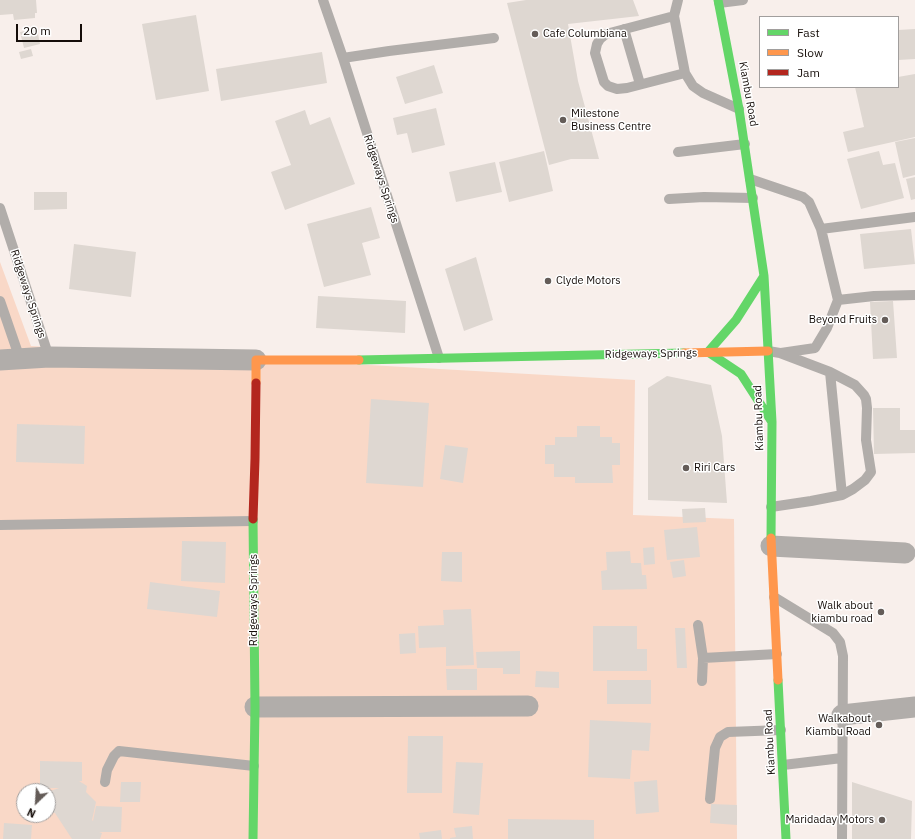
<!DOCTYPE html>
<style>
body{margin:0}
#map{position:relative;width:915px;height:839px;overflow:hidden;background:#f8efeb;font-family:"IBM Plex Sans",sans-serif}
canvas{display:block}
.legend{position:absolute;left:759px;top:16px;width:140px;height:72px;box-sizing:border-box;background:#fff;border:1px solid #a19e9d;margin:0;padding:5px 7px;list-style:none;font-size:12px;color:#150d09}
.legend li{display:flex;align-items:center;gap:8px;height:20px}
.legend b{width:20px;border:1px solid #a19e9d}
.north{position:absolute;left:16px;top:783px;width:40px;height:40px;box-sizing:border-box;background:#fff;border:1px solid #a19e9d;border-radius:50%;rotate:205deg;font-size:11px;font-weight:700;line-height:16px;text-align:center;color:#150d09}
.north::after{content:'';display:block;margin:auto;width:14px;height:18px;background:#645c58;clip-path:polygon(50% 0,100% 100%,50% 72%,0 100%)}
.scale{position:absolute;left:16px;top:24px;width:66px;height:18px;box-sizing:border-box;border:2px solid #150d09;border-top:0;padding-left:5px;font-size:12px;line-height:14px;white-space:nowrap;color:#150d09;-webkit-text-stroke:3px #fff;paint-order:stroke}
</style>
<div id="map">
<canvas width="915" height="839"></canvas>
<ul class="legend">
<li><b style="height:5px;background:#63d668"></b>Fast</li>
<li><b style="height:5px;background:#ff974d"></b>Slow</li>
<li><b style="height:5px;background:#b3261e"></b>Jam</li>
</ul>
<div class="north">N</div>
<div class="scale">20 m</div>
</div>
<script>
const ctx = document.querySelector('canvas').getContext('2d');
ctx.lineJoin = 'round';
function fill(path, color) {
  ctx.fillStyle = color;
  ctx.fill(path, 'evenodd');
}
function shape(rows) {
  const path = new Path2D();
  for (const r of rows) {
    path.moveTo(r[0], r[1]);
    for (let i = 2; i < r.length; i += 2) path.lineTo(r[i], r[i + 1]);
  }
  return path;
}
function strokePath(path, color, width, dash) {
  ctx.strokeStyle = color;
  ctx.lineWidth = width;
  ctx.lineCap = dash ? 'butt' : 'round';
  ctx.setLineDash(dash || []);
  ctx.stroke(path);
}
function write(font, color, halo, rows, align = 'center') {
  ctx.font = font + ' "IBM Plex Sans",sans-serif';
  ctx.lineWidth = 3;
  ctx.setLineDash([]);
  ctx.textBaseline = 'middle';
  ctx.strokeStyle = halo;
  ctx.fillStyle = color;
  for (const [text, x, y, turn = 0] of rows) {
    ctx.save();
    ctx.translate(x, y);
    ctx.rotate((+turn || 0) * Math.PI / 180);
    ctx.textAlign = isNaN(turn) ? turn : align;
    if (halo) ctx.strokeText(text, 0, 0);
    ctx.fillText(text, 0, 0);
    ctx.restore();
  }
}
fill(shape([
 [0,262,31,346,635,380,633,515,734,519,737,839,0,839],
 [24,791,48,791,48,815,24,815]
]), '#f9d8c7');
fill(shape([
 [0,0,36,0,37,13,35,13,35,18,14,20,13,14,0,15],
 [526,0,633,0,639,16,568,24,578,81,599,159,571,159,549,165,507,3],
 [196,15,209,91,156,100,142,24],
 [37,29,40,44,24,48,20,32],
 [915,29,915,59,898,60,898,30],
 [31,49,33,56,21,59,19,52],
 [322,52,327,83,221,101,216,69],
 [434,65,443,93,405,104,396,77],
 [915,74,915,137,848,152,843,132,864,127,855,87,898,87,898,77],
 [436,108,445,145,412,153,407,133,397,135,393,118],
 [305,110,310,125,330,117,355,184,285,210,271,172,291,165,275,121],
 [915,138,915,175,903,178,895,142],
 [544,151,553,191,509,202,499,162],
 [879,151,883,165,895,163,904,198,861,209,847,159],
 [495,162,502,192,456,202,449,172],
 [915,177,915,199,911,200,906,179],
 [34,192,67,192,67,209,34,210],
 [371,207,380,238,362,243,371,275,324,287,307,224],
 [911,229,915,264,864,269,860,234],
 [74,244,136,252,131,297,69,289],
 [476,257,493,320,464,331,445,269],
 [318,296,406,301,405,333,316,328],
 [893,301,897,358,873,359,870,302],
 [667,376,711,385,722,436,727,503,648,500,648,388],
 [371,399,429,403,423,487,366,483],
 [873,408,900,408,900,430,915,430,915,453,874,454],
 [17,424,85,426,84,464,16,462],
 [577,426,600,426,600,437,612,437,612,443,620,443,620,465,612,465,613,483,575,483,575,477,554,477,554,464,545,464,545,445,555,445,555,437,577,437],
 [445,445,468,448,463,483,440,479],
 [705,508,706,522,683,523,682,509],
 [697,527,700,557,667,560,664,530],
 [182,541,226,542,225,583,181,581],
 [654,547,655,564,644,565,643,548],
 [630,551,631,563,641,563,642,575,646,575,647,589,602,590,601,571,607,570,606,552],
 [442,552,462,552,462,582,441,581],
 [684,560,686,576,673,578,670,562],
 [150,582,220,591,217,617,147,609],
 [471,609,474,665,446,666,446,647,419,648,418,626,444,625,443,610],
 [593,626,637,626,637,649,647,649,647,671,593,671],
 [675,628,685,628,687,668,677,668],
 [415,633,416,653,400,654,399,634],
 [520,651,520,674,503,674,503,668,477,668,476,652],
 [446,669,477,669,477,690,447,690],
 [536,671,559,672,559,688,535,687],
 [607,680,651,680,651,704,607,704],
 [590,720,651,723,649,751,632,750,630,779,588,777],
 [408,736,443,736,442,793,407,793],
 [40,761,82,762,82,781,79,781,87,786,86,792,96,802,92,820,93,821,96,806,122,807,121,832,99,832,102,833,100,839,72,839,55,813,48,812,48,792,59,788,40,788],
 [456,762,483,763,479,815,453,813],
 [657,780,659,812,636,814,634,782],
 [121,782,141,782,140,802,120,802],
 [852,782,912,801,911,839,852,839],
 [711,804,737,805,737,825,710,823],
 [508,819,594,820,594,839,508,839],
 [4,823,32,825,31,839,3,839],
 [472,826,473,839,450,839,450,838,456,837,454,828],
 [441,830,442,839,420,839,419,833]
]), '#ded7d1');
strokePath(shape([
 [323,0,343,58,439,358],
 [678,0,674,16,685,73,693,86,703,93,739,109],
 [719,3,743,0],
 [674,16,606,34,600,39,597,44,595,53,604,82,608,86,617,89,627,88,685,73],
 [624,29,640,84],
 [343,58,389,51,494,38],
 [678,152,745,144],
 [750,179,803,197,809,202,821,229,838,300,827,328,815,348,781,353],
 [669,199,704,197,753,198],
 [0,208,49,357],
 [821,229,915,217],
 [838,300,874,296,915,295],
 [0,301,20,359],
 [768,351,780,353,830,372,855,385,864,395,866,399,867,408,866,440,871,472,865,480,853,489,842,495,811,501,771,507],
 [830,372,842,495],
 [0,525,253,521],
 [774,597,833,633,840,642,843,656,842,839],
 [698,625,703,658,702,681],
 [703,658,777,654],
 [783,765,842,758],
 [105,782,107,770,114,756,119,751,254,766],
 [710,799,715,748,720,737,728,732,781,730]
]), '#b1adaa', 10);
strokePath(shape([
 [0,360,49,357,256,360],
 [771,546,905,553],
 [255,707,528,706],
 [842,715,915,707]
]), '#b1adaa', 21);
strokePath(shape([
 [718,0,739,109,764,276,772,422,771,538],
 [764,276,736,320,708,352,741,374,772,422],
 [359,360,684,353],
 [778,680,786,839],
 [253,839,255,707,253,519]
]), '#63d668', 9);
strokePath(shape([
 [684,353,768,351],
 [256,383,256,360,359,360],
 [771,538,778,680]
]), '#ff974d', 9);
strokePath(shape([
 [253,519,255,459,256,383]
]), '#b3261e', 9);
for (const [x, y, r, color] of [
 [535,34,4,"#645c58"],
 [563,120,4,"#645c58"],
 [548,281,4,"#645c58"],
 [885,320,4,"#645c58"],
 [686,468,4,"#645c58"],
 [881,612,4,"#645c58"],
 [879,725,4,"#645c58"],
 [882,820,4,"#645c58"]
]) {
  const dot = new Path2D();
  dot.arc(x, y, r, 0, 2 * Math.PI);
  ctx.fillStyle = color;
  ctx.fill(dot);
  strokePath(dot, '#fff', 1.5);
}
write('11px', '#150d09', '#fff', [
 ["Cafe Columbiana",543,34],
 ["Milestone",571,114],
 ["Business Centre",571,127],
 ["Clyde Motors",556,281],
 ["Beyond Fruits",877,320,"right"],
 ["Riri Cars",694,468],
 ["Walk about",873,606,"right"],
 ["kiambu road",873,619,"right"],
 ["Walkabout",871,719,"right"],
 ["Kiambu Road",871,732,"right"],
 ["Maridaday Motors",874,820,"right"]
], 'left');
write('11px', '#150d09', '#fff', [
 ["Kiambu Road",748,94,80],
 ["Ridgeways Springs",381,179,72],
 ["Ridgeways Springs",28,294,72],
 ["Ridgeways Springs",651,354,-1],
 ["Kiambu Road",759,418,-92],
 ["Ridgeways Springs",254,600,-90],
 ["Kiambu Road",770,742,-93]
]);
</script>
